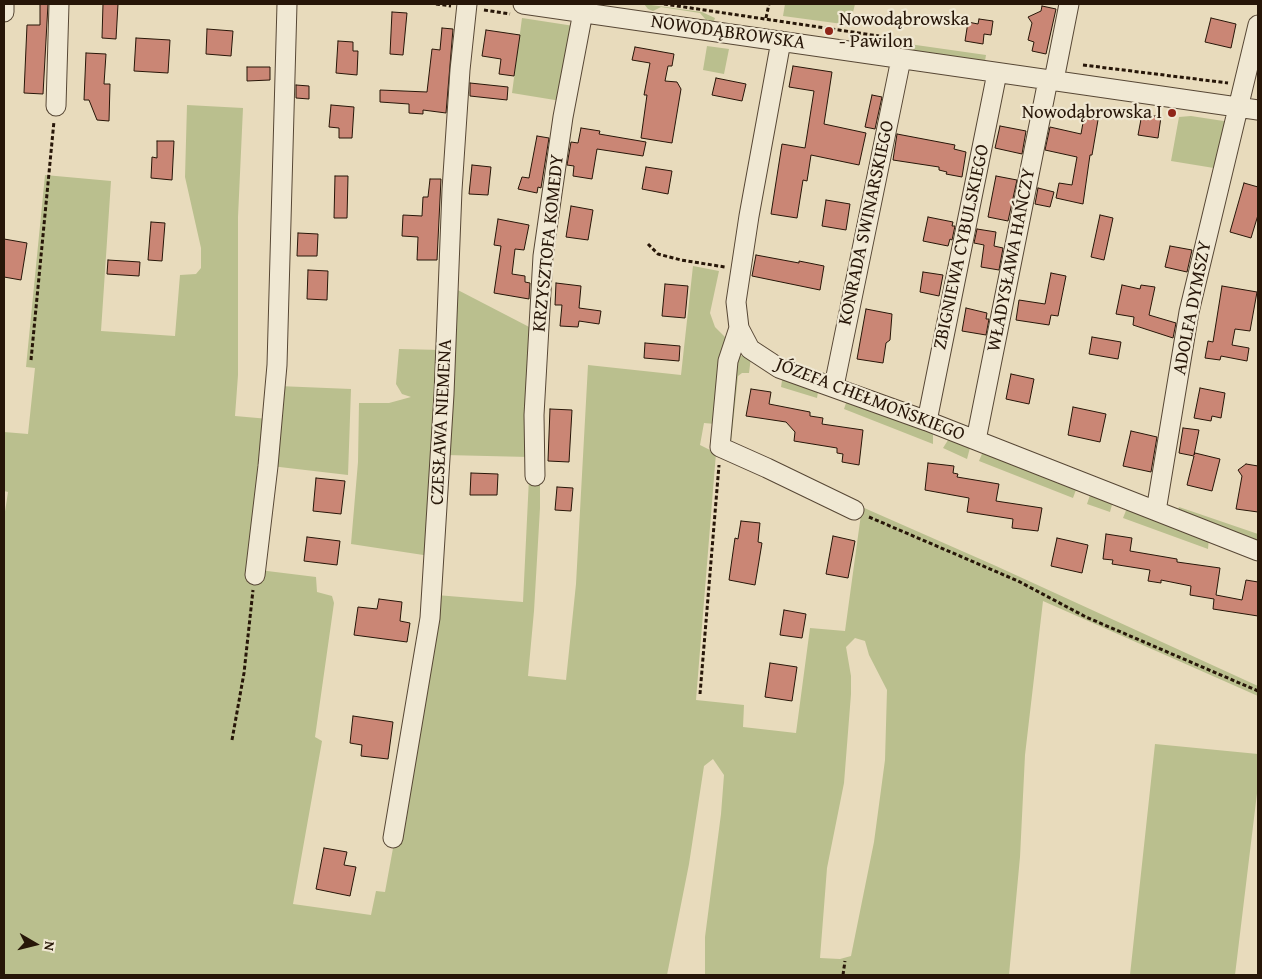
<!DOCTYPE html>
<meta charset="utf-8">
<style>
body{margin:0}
#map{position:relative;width:1262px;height:979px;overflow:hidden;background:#e8dbbc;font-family:"Gentium Book Plus",serif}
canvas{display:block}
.frame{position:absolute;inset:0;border:5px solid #271608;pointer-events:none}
.north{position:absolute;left:10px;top:919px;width:50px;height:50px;-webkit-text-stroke:4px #f0e8d3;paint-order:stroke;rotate:98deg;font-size:14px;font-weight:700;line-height:20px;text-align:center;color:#271608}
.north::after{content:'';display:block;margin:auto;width:18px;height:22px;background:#271608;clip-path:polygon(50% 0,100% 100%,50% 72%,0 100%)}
</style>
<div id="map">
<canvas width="1262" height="979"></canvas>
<div class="frame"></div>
<div class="north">N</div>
</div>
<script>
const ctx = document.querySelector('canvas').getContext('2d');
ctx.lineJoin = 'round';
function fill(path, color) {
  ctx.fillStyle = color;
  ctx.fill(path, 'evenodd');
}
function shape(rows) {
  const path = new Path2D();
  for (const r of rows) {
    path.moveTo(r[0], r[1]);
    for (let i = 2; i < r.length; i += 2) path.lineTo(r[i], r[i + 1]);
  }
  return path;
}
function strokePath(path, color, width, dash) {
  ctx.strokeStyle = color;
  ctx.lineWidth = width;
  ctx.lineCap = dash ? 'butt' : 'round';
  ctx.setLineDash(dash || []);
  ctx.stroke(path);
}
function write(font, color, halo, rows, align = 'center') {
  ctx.font = font + ' "Gentium Book Plus",serif';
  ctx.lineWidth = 4.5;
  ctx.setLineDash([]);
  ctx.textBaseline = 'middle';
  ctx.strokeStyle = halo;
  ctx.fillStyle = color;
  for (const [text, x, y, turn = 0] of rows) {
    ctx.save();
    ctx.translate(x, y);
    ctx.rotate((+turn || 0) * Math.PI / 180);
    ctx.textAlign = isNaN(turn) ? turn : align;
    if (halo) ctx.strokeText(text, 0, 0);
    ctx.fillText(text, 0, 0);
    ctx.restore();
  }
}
fill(shape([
 [644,4,702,12,715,18,714,21,706,20,700,13,661,7,653,11,648,9],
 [785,4,855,4,850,25,783,16],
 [522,18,574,26,561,101,512,93],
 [860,37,986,55,985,61,881,47],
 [707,46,729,49,724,74,703,70],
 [187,105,243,108,238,217,238,375,235,416,269,419,259,570,316,577,317,592,332,596,334,603,315,737,322,741,293,904,371,915,376,891,385,892,431,640,436,595,523,602,529,478,540,478,540,508,534,611,528,676,566,680,576,584,588,365,681,375,693,266,719,271,710,313,715,327,727,339,715,424,704,423,700,445,716,453,696,700,744,705,743,727,796,733,810,628,845,631,862,507,996,566,1258,686,1258,696,1043,601,1025,755,1020,857,1009,975,705,975,705,937,721,814,724,775,713,759,704,766,689,864,667,975,4,975,4,518,8,492,4,491,4,432,28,434,35,368,26,367,45,175,111,181,101,331,175,336,180,275,196,274,201,268,201,248,185,177],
 [855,638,865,641,869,655,887,690,885,760,874,842,851,956,840,959,820,958,827,868,844,783,851,694,851,676,846,647],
 [1191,116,1230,122,1220,169,1171,161,1179,117],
 [452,287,535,330,529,457,445,455],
 [399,349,442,350,430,556,351,544,358,462,359,403,389,403,411,397,402,394,396,384],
 [743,355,751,357,749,373,742,373,738,376,731,442,728,439,733,363,738,357],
 [783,374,819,386,817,398,781,387],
 [278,386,351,389,348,475,271,466],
 [848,397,933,430,933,444,844,409],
 [950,437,971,444,967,459,943,448],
 [984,449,1077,487,1073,498,979,461],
 [1091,492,1113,501,1110,512,1087,504],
 [1179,507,1258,534,1258,544,1177,512],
 [1127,508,1209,538,1208,549,1123,518],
 [1155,744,1258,754,1258,785,1235,975,1130,975]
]), '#babf8e');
const building = shape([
 [40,4,48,4,43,94,24,93,27,25,40,25,40,4],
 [103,4,118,4,116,39,102,38,103,4],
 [1042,6,1056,9,1046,54,1032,51,1034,42,1028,40,1032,23,1028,17,1041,11,1042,6],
 [392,12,407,13,403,55,390,54,392,12],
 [1211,18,1236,24,1231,48,1205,42,1211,18],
 [979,19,993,21,991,35,984,34,983,44,965,41,968,22,978,24,979,19],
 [442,28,453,29,446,113,423,110,423,114,409,113,409,104,380,102,380,90,427,92,432,49,440,50,442,28],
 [207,29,233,31,231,56,206,54,207,29],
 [486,30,520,35,514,76,499,74,501,59,482,56,486,30],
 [136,38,170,40,168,73,134,71,136,38],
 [338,41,353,42,353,51,358,51,357,75,336,73,338,41],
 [635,47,674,54,672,66,668,66,665,81,677,82,681,89,672,143,641,138,647,95,644,95,650,63,632,60,635,47],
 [86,53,106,54,104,84,110,84,109,121,97,120,89,100,84,100,86,53],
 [793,66,832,72,824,124,866,133,859,165,811,155,807,181,803,180,797,218,771,214,782,144,805,148,814,91,789,87,793,66],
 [247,67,270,67,270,80,247,81,247,67],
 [716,78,746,84,742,101,712,95,716,78],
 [470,83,508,87,507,100,470,96,470,83],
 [296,85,309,86,309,99,296,98,296,85],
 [872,95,882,97,875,129,865,127,872,95],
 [331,105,354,107,352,138,339,138,339,128,329,127,331,105],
 [1142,114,1161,117,1158,138,1138,135,1142,114],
 [1084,117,1098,120,1092,155,1090,155,1083,204,1056,198,1059,183,1072,185,1077,157,1045,150,1050,127,1081,134,1084,117],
 [1000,126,1026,131,1022,154,995,148,1000,126],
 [581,128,600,131,599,134,646,142,643,156,597,149,592,179,573,176,574,166,567,165,571,142,578,143,581,128],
 [897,134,955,145,954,149,966,152,962,177,946,174,947,172,939,170,939,167,893,160,897,134],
 [537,136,549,138,541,188,538,187,537,193,518,189,522,177,529,178,537,136],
 [157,141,174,141,172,180,151,178,152,157,157,158,157,141],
 [472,165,491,167,488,195,469,194,472,165],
 [646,167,672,171,668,194,642,189,646,167],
 [335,176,348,176,347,218,334,218,335,176],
 [996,176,1017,180,1008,221,988,217,996,176],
 [430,179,441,179,437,260,417,260,418,237,402,236,403,215,422,216,423,197,428,197,430,179],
 [1244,183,1258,187,1258,215,1251,238,1230,232,1244,183],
 [1038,188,1054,192,1050,207,1035,204,1038,188],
 [826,200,850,204,846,230,822,226,826,200],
 [571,206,593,210,588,240,566,237,571,206],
 [1100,215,1113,218,1104,260,1091,257,1100,215],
 [928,217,953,222,952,226,955,226,952,240,950,239,948,246,923,241,928,217],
 [498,219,529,225,524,250,515,249,512,274,525,276,525,282,530,283,529,299,494,293,501,246,494,245,498,219],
 [151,222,165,223,162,261,148,260,151,222],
 [977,229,996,232,994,246,1003,248,999,270,981,267,984,245,974,243,977,229],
 [298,233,318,234,317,256,297,256,298,233],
 [4,239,27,243,21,280,4,277,4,239],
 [1170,246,1192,250,1187,272,1165,267,1170,246],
 [756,255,799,263,799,261,824,266,820,290,752,276,756,255],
 [108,260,140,262,139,276,107,274,108,260],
 [308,270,328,271,327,300,307,299,308,270],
 [923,272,943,275,939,296,920,292,923,272],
 [1051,273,1066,276,1058,316,1051,315,1049,325,1016,320,1019,300,1045,304,1051,273],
 [556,283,581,286,579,308,601,311,599,324,579,321,578,327,560,326,562,305,555,305,556,283],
 [665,284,688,286,685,318,662,316,665,284],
 [1122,285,1140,289,1141,285,1155,287,1149,315,1176,323,1173,338,1133,325,1134,317,1116,314,1122,285],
 [1222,286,1257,292,1250,331,1235,329,1232,345,1249,348,1247,361,1221,356,1220,360,1205,358,1208,341,1213,342,1222,286],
 [966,308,987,313,986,319,989,319,986,335,962,331,966,308],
 [866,309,892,314,890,340,886,343,883,363,857,359,866,309],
 [1092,337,1121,342,1118,359,1089,354,1092,337],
 [645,343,680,346,679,361,644,358,645,343],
 [1011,374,1034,379,1029,404,1006,399,1011,374],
 [1200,388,1225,393,1221,418,1212,416,1211,421,1194,418,1200,388],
 [751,389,771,392,769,404,810,412,810,416,823,418,822,424,863,430,859,465,842,462,843,454,837,453,837,448,794,441,795,432,786,422,746,416,751,389],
 [1073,407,1106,414,1100,442,1068,435,1073,407],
 [550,409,572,410,569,462,548,461,550,409],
 [1183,428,1199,430,1194,455,1195,453,1220,459,1212,491,1187,485,1194,456,1179,453,1183,428],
 [1131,431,1157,437,1151,472,1123,466,1131,431],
 [928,463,954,466,953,473,958,474,957,477,999,484,996,501,1042,508,1038,531,1012,528,1013,519,967,512,969,498,925,490,928,463],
 [1246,464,1258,466,1258,512,1236,509,1242,476,1238,470,1246,464],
 [471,473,498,474,497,495,470,495,471,473],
 [316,478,345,481,341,514,313,511,316,478],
 [557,487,573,488,571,511,555,510,557,487],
 [741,521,760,523,758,542,762,543,755,585,729,580,735,538,738,539,741,521],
 [1106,534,1132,538,1130,551,1177,559,1177,562,1220,568,1216,595,1242,600,1246,580,1258,582,1258,616,1213,609,1214,599,1190,595,1191,586,1161,580,1161,583,1148,581,1150,570,1112,564,1113,560,1103,559,1106,534],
 [833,536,855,541,848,578,826,574,833,536],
 [307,537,340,541,337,565,304,561,307,537],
 [1057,538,1088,545,1082,573,1051,566,1057,538],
 [379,599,402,602,400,621,410,623,407,642,354,635,358,607,377,609,379,599],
 [784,610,806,614,802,638,780,635,784,610],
 [770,663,797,667,792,701,765,697,770,663],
 [353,716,393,722,388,759,361,756,362,745,350,743,353,716],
 [324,848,347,852,344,865,356,867,350,896,316,889,324,848]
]);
fill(building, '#ca8675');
strokePath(building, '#271608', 1);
const minor = shape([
 [523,4,1258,110],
 [4,12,4,4],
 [781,41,749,216,736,302,739,328,750,349,779,368,927,421,1258,551],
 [1054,80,1069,4],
 [56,106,59,4],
 [739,328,728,361,720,447,767,468,854,510],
 [834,386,901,59],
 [927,421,997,73],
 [976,440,1048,80],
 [535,476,534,415,543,256,563,117,583,12],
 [1156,511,1189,312,1258,25],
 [255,575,268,466,277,365,287,4],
 [393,838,430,618,444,394,452,190,460,70,467,4]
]);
strokePath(minor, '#574735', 21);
strokePath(shape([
 [436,4,451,6],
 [664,4,879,36],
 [484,10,510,14],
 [766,18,769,4],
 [1083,65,1228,83],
 [648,244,658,254,681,260,725,267],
 [31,360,54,121],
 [869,517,1018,581,1086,617,1258,691],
 [700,694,719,465],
 [232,740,244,673,253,590],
 [843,975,845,961]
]), '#271608', 3, [4, 2.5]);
strokePath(minor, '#f0e8d3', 19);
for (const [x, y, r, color] of [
 [829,31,5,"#8f2418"],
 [1172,113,5,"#8f2418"]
]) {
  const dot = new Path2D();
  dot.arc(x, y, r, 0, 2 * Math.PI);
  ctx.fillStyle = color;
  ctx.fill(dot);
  strokePath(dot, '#f0e8d3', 2);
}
write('19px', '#271608', '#f0e8d3', [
 ["Nowodąbrowska",839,20],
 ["- Pawilon",839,42],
 ["Nowodąbrowska I",1162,113,"right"]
], 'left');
write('19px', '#271608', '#f0e8d3', [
 ["NOWODĄBROWSKA",728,33,8],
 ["KONRADA SWINARSKIEGO",867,223,-78],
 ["KRZYSZTOFA KOMEDY",549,243,-84],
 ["ZBIGNIEWA CYBULSKIEGO",962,247,-78],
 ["WŁADYSŁAWA HAŃCZY",1012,260,-79],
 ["ADOLFA DYMSZY",1193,308,-79],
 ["JÓZEFA CHEŁMOŃSKIEGO",870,400,21],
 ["CZESŁAWA NIEMENA",442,422,-87]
]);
</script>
